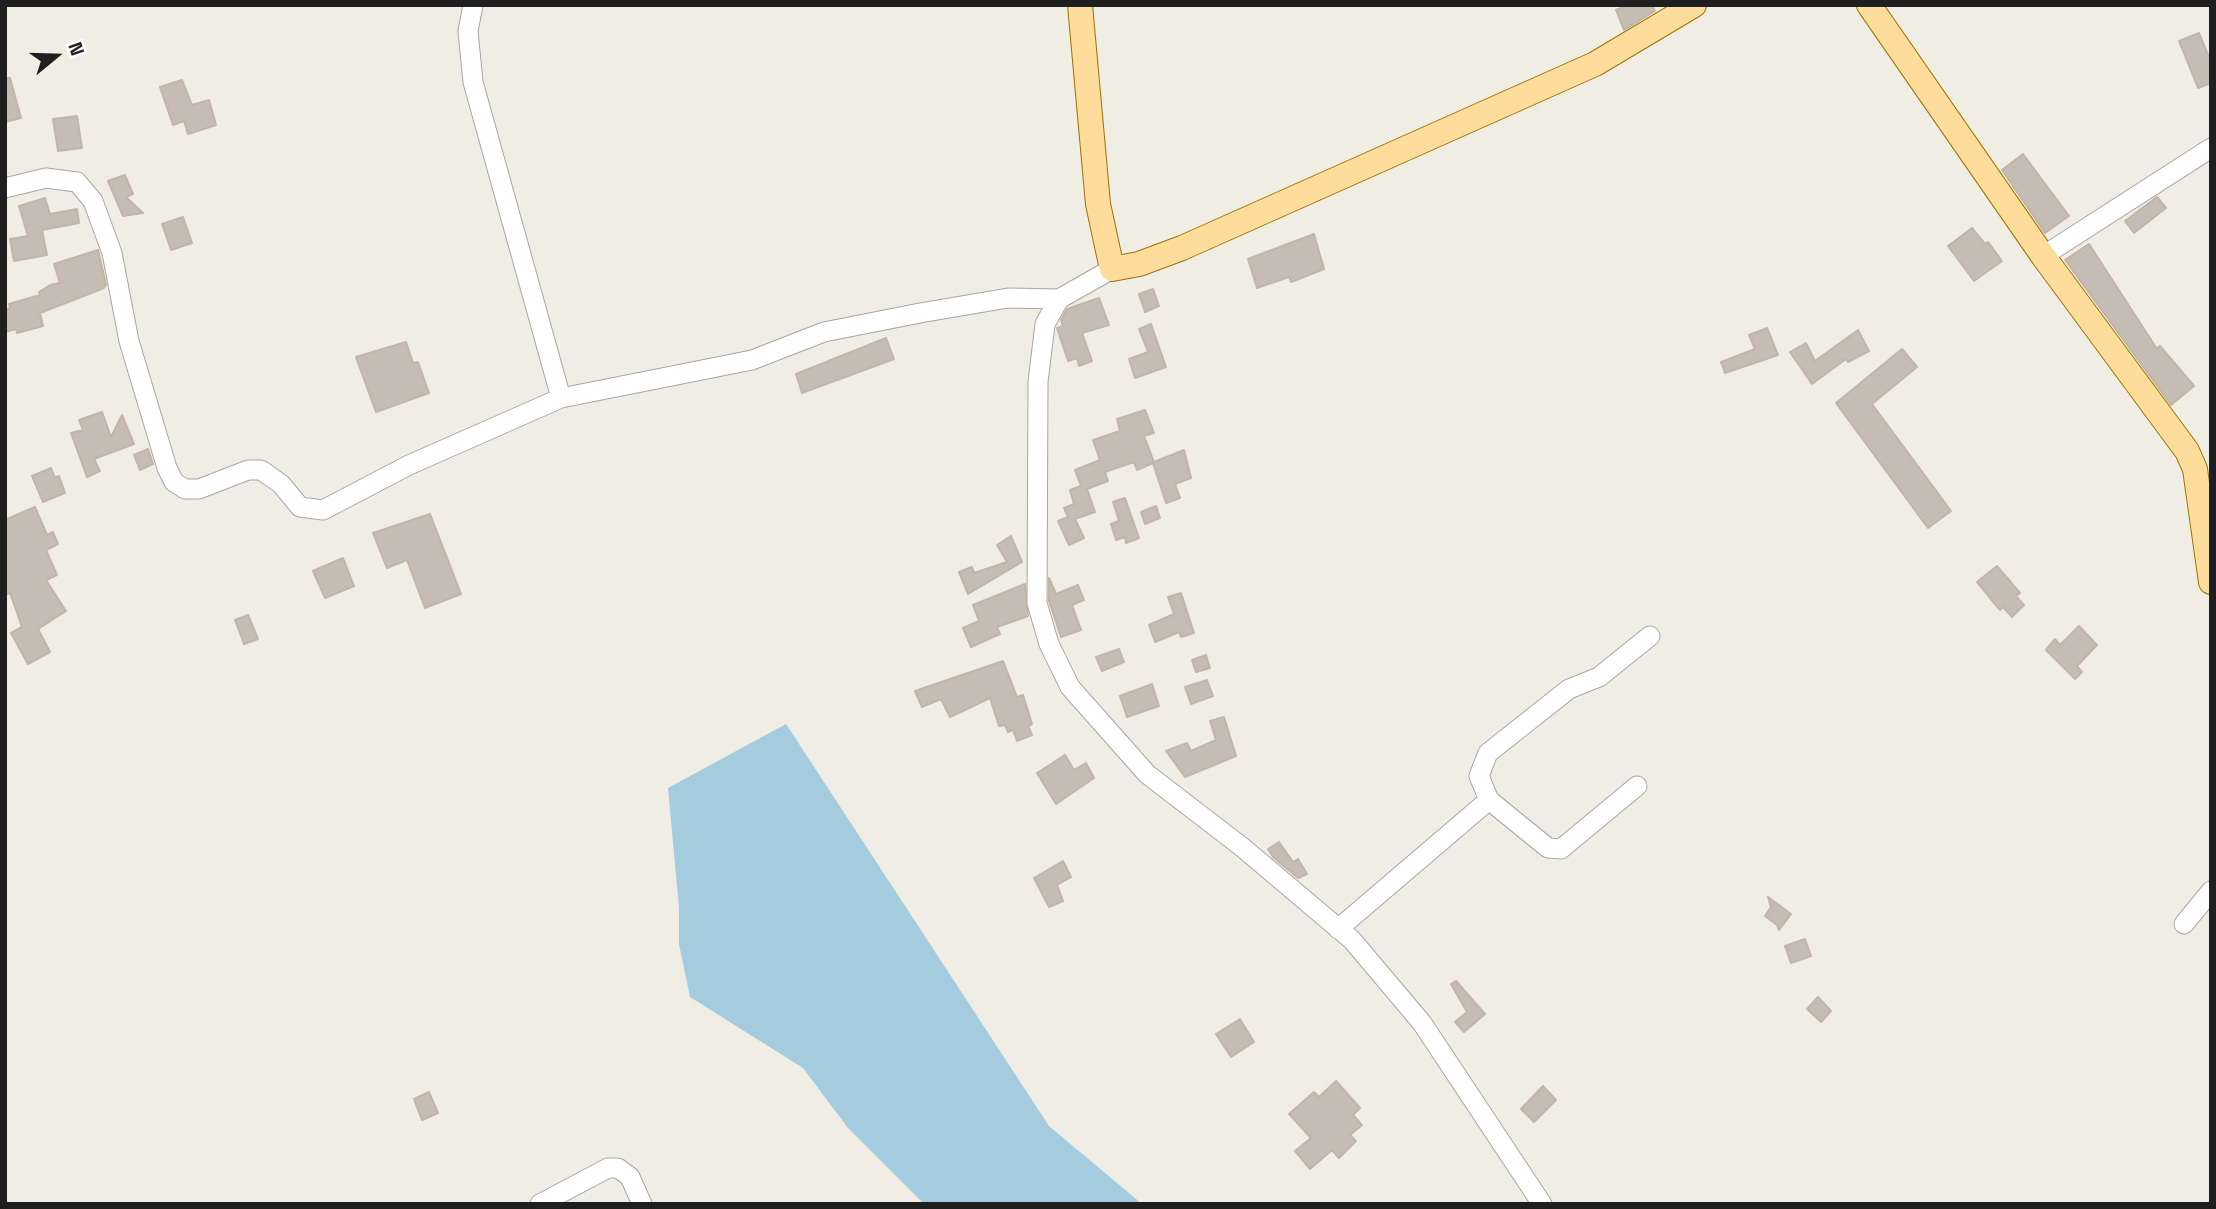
<!DOCTYPE html>
<style>
body{margin:0}
#map{position:relative;width:2216px;height:1209px;overflow:hidden;background:#f0ede5;font-family:"Space Grotesk",sans-serif}
canvas{display:block}
.frame{position:absolute;inset:0;border:7px solid #1f1f1f;pointer-events:none}
.north{position:absolute;left:21px;top:21px;width:70px;height:70px;-webkit-text-stroke:5px #fff;paint-order:stroke;rotate:71deg;font-size:19px;font-weight:700;line-height:28px;text-align:center;color:#1f1f1f}
.north::after{content:'';display:block;margin:auto;width:24px;height:32px;background:#1f1f1f;clip-path:polygon(50% 0,100% 100%,50% 72%,0 100%)}
</style>
<div id="map">
<canvas width="2216" height="1209"></canvas>
<div class="frame"></div>
<div class="north">N</div>
</div>
<script>
const ctx = document.querySelector('canvas').getContext('2d');
ctx.lineJoin = 'round';
function fill(path, color) {
  ctx.fillStyle = color;
  ctx.fill(path, 'evenodd');
}
function shape(rows) {
  const path = new Path2D();
  for (const r of rows) {
    path.moveTo(r[0], r[1]);
    for (let i = 2; i < r.length; i += 2) path.lineTo(r[i], r[i + 1]);
  }
  return path;
}
function strokePath(path, color, width, dash) {
  ctx.strokeStyle = color;
  ctx.lineWidth = width;
  ctx.lineCap = dash ? 'butt' : 'round';
  ctx.setLineDash(dash || []);
  ctx.stroke(path);
}
fill(shape([
 [786,724,1049,1126,1142,1204,924,1204,848,1128,803,1068,690,997,679,944,679,908,668,788]
]), '#a4ccde');
const building = shape([
 [1628,5,1652,5,1655,11,1624,30,1616,10,1628,5],
 [2199,33,2211,62,2211,83,2198,88,2179,41,2199,33],
 [5,78,10,78,21,118,5,122,5,78],
 [182,80,192,105,209,100,216,125,188,134,184,121,173,125,160,87,182,80],
 [77,116,82,148,58,151,53,119,77,116],
 [2023,154,2069,216,2045,233,2002,170,2023,154],
 [125,175,133,194,126,197,143,213,123,216,108,181,125,175],
 [2157,197,2166,208,2134,233,2125,221,2157,197],
 [45,198,50,214,77,209,79,223,42,230,47,255,14,261,10,239,28,236,19,206,45,198],
 [183,217,192,243,171,250,162,224,183,217],
 [1972,228,1985,244,1988,242,2002,261,1974,281,1948,246,1972,228],
 [1314,234,1324,269,1291,282,1289,277,1257,288,1248,259,1314,234],
 [2089,244,2157,349,2160,346,2194,386,2171,405,2065,260,2089,244],
 [98,250,106,285,104,288,40,313,43,326,17,333,16,329,5,332,5,310,10,308,9,304,40,295,39,292,50,285,60,283,54,264,98,250],
 [1153,289,1159,306,1145,312,1139,294,1153,289],
 [1099,298,1109,325,1082,333,1092,361,1079,366,1077,358,1068,361,1057,328,1063,326,1061,320,1067,309,1099,298],
 [1151,324,1166,367,1135,378,1129,359,1148,352,1139,329,1151,324],
 [1767,328,1778,355,1725,373,1721,362,1755,349,1749,335,1767,328],
 [1858,330,1869,351,1848,362,1846,359,1812,384,1790,352,1806,343,1815,361,1858,330],
 [886,338,894,359,802,393,796,374,886,338],
 [406,342,413,363,418,362,429,393,376,412,356,357,406,342],
 [1902,349,1917,367,1872,404,1951,511,1928,528,1836,403,1902,349],
 [1145,410,1154,433,1144,436,1154,462,1184,450,1191,478,1175,484,1180,498,1166,503,1153,463,1137,470,1134,462,1105,472,1108,481,1087,489,1095,512,1075,519,1084,538,1069,545,1058,521,1068,517,1064,508,1074,504,1070,490,1081,486,1075,470,1100,460,1093,440,1120,431,1117,419,1145,410],
 [102,412,111,437,122,415,134,444,94,459,100,471,87,477,71,433,83,430,79,420,102,412],
 [148,449,153,464,140,470,134,455,148,449],
 [51,468,55,478,59,476,65,493,43,502,32,476,51,468],
 [1125,498,1139,538,1126,543,1125,537,1116,540,1111,524,1119,521,1113,502,1125,498],
 [1156,506,1160,518,1145,524,1141,512,1156,506],
 [35,507,47,535,53,532,58,544,46,550,57,575,46,580,66,611,38,629,50,652,28,664,11,633,22,627,10,593,5,595,5,520,35,507],
 [430,514,461,594,425,608,407,560,387,568,373,533,430,514],
 [1011,536,1022,562,968,594,959,572,972,567,974,573,1007,562,997,545,1011,536],
 [343,558,354,586,325,598,313,571,343,558],
 [1997,566,2020,593,2016,596,2024,605,2012,617,2003,607,2000,610,1977,582,1997,566],
 [1049,578,1056,594,1078,585,1084,600,1072,605,1081,630,1061,637,1049,601,1049,578],
 [1025,584,1028,616,997,627,1000,634,971,647,963,628,979,621,973,605,1025,584],
 [1181,593,1194,633,1181,637,1179,632,1155,642,1149,625,1174,614,1168,597,1181,593],
 [248,615,258,639,244,644,235,620,248,615],
 [2079,626,2097,645,2077,666,2082,672,2075,679,2046,650,2055,639,2060,645,2079,626],
 [1119,649,1124,662,1102,671,1096,657,1119,649],
 [1206,655,1210,668,1196,672,1192,660,1206,655],
 [1003,661,1017,697,1023,695,1032,724,1028,726,1032,735,1017,741,1013,730,1008,732,1005,725,999,726,990,698,950,717,941,699,922,707,915,691,1003,661],
 [1207,680,1213,696,1191,704,1185,687,1207,680],
 [1152,684,1159,706,1127,717,1120,696,1152,684],
 [1224,717,1236,756,1185,777,1166,751,1187,743,1191,751,1216,740,1210,721,1224,717],
 [1065,755,1074,770,1086,763,1094,778,1056,804,1037,773,1065,755],
 [1279,842,1293,862,1298,859,1307,874,1298,878,1273,857,1268,849,1279,842],
 [1063,861,1071,877,1057,885,1063,901,1049,907,1034,878,1063,861],
 [1768,897,1791,914,1779,930,1777,925,1765,916,1771,907,1768,897],
 [1805,939,1811,956,1791,963,1785,946,1805,939],
 [1456,981,1485,1014,1464,1032,1455,1022,1467,1012,1451,984,1456,981],
 [1818,997,1831,1011,1821,1022,1807,1009,1818,997],
 [1240,1019,1254,1042,1231,1057,1216,1034,1240,1019],
 [1336,1081,1360,1108,1353,1115,1362,1125,1350,1135,1356,1141,1339,1158,1332,1150,1310,1169,1295,1151,1311,1138,1289,1114,1314,1092,1319,1097,1336,1081],
 [1543,1086,1556,1100,1534,1122,1521,1109,1543,1086],
 [429,1092,438,1113,422,1120,414,1099,429,1092]
]);
fill(building, '#c5bcb4');
strokePath(building, '#c2b5a7', 2);
const minor = shape([
 [473,5,468,31,473,82,561,398,752,360,824,332,920,313,1008,298,1059,299],
 [5,188,46,178,77,182,93,201,112,253,129,341,167,468,174,482,185,489,199,489,248,470,261,470,281,484,300,507,323,510,409,465,561,398],
 [2043,256,2211,148],
 [1112,269,1059,299,1045,324,1038,382,1037,603,1049,644,1070,687,1147,774,1242,847,1352,940,1422,1023,1542,1204],
 [1489,800,1479,776,1488,753,1569,689,1599,677,1650,636],
 [2184,924,2211,891],
 [1338,929,1489,800,1548,848,1561,849,1637,786],
 [540,1204,608,1168,618,1168,630,1177,642,1204]
]);
const major = shape([
 [1080,5,1098,204,1112,269,1139,264,1182,248,1595,64,1694,5],
 [1869,5,2043,256,2187,451,2195,469,2211,582]
]);
strokePath(minor, '#a6a6a6', 21);
strokePath(major, '#997500', 26);
strokePath(minor, '#fff', 19);
strokePath(major, '#fedd9c', 24);
</script>
